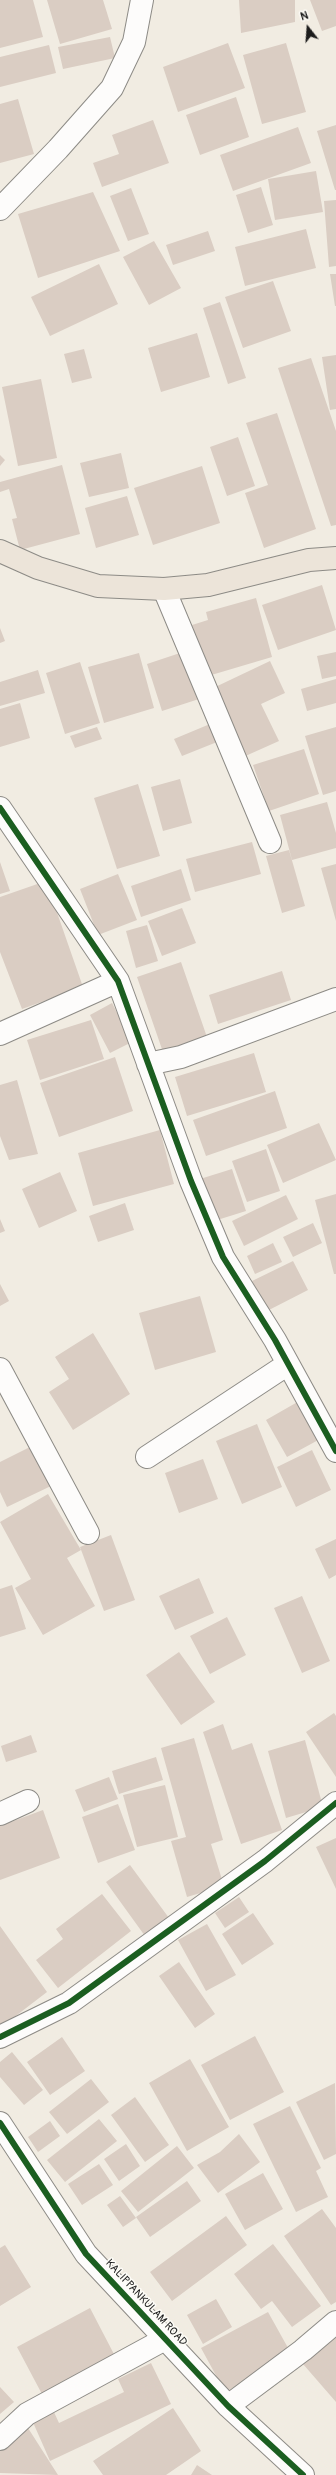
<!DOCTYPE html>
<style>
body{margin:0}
#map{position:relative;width:336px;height:2475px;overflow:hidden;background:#f1ece2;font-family:Pangolin,sans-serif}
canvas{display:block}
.north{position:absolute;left:288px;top:8px;width:40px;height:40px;-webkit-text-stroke:3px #fdfcf7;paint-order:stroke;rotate:343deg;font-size:11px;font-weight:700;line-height:16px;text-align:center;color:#1c1c1c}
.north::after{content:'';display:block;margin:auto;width:14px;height:18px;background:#1c1c1c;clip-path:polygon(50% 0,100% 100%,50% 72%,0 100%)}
</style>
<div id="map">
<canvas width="336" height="2475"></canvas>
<div class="north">N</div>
</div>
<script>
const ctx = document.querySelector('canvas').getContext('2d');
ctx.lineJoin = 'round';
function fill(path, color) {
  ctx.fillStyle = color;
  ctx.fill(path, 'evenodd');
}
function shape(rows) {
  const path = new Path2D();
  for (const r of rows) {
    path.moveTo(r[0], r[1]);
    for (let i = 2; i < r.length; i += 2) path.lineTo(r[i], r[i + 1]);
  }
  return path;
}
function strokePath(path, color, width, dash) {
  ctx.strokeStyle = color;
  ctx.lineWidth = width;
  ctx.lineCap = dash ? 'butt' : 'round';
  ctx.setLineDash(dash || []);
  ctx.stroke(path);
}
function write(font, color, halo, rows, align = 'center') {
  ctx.font = font + ' Pangolin,sans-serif';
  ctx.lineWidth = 3;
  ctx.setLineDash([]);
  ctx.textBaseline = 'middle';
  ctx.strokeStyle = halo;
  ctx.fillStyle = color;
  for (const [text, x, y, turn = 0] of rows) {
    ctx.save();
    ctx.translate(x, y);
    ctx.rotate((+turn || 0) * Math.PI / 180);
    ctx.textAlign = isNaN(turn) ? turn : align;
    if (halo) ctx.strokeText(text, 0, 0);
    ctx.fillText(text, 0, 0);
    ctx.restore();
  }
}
fill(shape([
 [0,0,33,0,43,37,0,48],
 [47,0,103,0,112,29,60,44],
 [239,0,295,0,295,22,241,33],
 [310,0,336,0,336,26,322,31],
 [110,37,115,58,63,69,58,47],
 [228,43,245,88,178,112,163,67],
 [286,43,306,112,262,124,243,55],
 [49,45,56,73,0,87,0,57],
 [236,97,249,137,200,155,186,115],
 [18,99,34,154,0,163,0,104],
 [153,120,169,163,102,187,93,163,119,154,112,135],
 [336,125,336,190,335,190,317,131],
 [298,127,311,163,233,191,220,155],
 [316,171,323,212,275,220,268,179],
 [261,187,273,225,248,233,236,195],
 [131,188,149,234,128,241,110,196],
 [93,192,120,251,38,278,18,214],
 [336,200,336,266,329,267,324,201],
 [306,229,316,268,245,286,235,247],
 [208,231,215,251,173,265,166,245],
 [154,241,181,288,149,305,123,257],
 [99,264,118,304,50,336,31,297],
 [330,274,336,274,336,306,335,306],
 [273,281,291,331,243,348,225,297],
 [220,302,246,378,228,384,203,308],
 [197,333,210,377,161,392,148,348],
 [84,349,92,378,72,383,64,354],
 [336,355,336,409,330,410,322,357],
 [311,358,336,431,336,525,331,526,278,368],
 [41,379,57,458,18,466,2,387],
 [277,413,316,529,264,548,245,493,268,485,246,423],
 [238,437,255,486,227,496,210,447],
 [121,453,129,488,89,497,80,463],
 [0,455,5,460,0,466],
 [62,465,80,534,20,550,12,519,17,518,9,489,0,492,0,482],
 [202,466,220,523,153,545,134,488],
 [127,496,139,535,96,548,85,508],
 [322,585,336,630,278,650,262,605],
 [256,598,272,657,208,676,192,625,208,620,206,612],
 [0,628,5,641,0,643],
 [183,652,199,699,162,711,147,664],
 [336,652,336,676,322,679,317,656],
 [139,653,154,708,104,723,88,667],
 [270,661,285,693,261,704,279,741,241,758,209,690],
 [80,662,100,723,65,734,46,673],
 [38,670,45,693,0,706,0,682],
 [336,679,336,703,307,711,301,689],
 [20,703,30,738,0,747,0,709],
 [210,724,217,742,182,756,174,739],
 [97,727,102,739,75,748,70,736],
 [336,727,336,791,323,795,305,736],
 [304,749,319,794,269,811,253,765],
 [180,779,192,823,163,831,151,787],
 [138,784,160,856,117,869,94,798],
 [327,802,336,833,336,848,292,860,280,815],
 [252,842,261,874,195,892,186,859],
 [289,850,305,906,282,913,266,856],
 [0,862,10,891,0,894],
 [336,864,336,921,321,868],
 [181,869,191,900,141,917,131,886],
 [118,874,137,920,98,935,80,889],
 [46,881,83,987,22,1009,0,952,0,897],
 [182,908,196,943,162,956,148,921],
 [147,925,158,961,136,968,126,931],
 [181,962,208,1040,164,1055,137,977],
 [282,971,291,1000,218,1024,209,995],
 [112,1003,132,1042,110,1053,90,1015],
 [91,1020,104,1059,40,1080,27,1040],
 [254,1053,266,1092,187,1116,175,1077],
 [115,1057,133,1111,59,1137,40,1083],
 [17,1080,38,1154,9,1160,0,1136,0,1085],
 [275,1091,287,1128,206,1156,193,1120],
 [319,1123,336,1160,283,1183,267,1145],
 [160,1130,174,1184,93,1206,78,1153],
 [266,1149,280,1191,247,1202,232,1161],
 [232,1169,246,1211,214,1221,200,1179],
 [60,1172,77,1211,39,1228,22,1189],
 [336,1194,336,1274,334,1274,315,1200],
 [286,1195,298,1219,244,1246,232,1221],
 [125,1203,134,1230,98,1242,89,1216],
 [0,1219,5,1231,0,1233],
 [313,1223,322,1243,293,1257,283,1237],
 [273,1243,282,1262,255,1274,247,1256],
 [293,1261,308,1290,267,1311,252,1281],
 [0,1284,9,1301,0,1306],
 [200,1296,216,1352,155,1370,139,1313],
 [93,1333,130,1394,73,1430,49,1392,69,1379,55,1357],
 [301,1400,322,1438,287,1457,266,1420],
 [257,1424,282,1487,242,1504,216,1441],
 [32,1446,51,1486,7,1507,0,1492,0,1462],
 [312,1450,331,1490,296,1507,277,1467],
 [203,1459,218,1499,179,1513,165,1473],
 [48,1494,81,1550,67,1558,95,1606,43,1635,15,1588,31,1579,0,1522],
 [111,1535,135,1600,104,1611,80,1547],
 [336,1539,336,1575,329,1579,315,1549],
 [199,1578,214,1613,175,1630,159,1596],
 [12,1585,26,1629,0,1637,0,1589],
 [302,1596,330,1661,302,1673,274,1608],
 [227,1617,246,1655,210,1674,190,1636],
 [179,1652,215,1702,181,1725,146,1675],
 [334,1713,336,1716,336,1777,306,1732],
 [223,1724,232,1750,252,1743,282,1830,241,1844,203,1732],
 [31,1735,37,1752,6,1762,1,1746],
 [194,1738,223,1840,211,1844,224,1886,187,1897,171,1841,186,1837,161,1748],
 [305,1740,323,1807,286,1818,268,1751],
 [156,1757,163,1780,119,1794,112,1771],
 [109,1777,118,1799,84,1812,75,1790],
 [165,1785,178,1837,137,1847,123,1795],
 [118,1804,135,1850,98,1863,82,1817],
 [43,1810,60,1858,0,1880,0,1826],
 [336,1838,336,1889,316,1847],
 [130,1865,169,1918,145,1936,106,1882],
 [102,1894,131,1931,58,1988,36,1960,63,1939,56,1929],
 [239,1897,249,1912,225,1928,215,1913],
 [253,1913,274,1944,242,1965,222,1934],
 [207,1924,236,1975,206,1991,178,1940],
 [0,1926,47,1992,0,2028],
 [179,1962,215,2014,195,2028,159,1976],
 [255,2036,284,2092,230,2120,201,2065],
 [62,2037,85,2071,50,2095,27,2062],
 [12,2052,43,2090,24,2105,0,2077,0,2062],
 [190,2059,229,2127,187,2151,149,2083],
 [91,2079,109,2102,67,2134,49,2112],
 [335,2083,336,2154,324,2160,296,2102],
 [135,2097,169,2145,145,2162,111,2115],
 [290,2106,321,2168,316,2171,328,2197,296,2212,253,2124],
 [99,2119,117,2141,65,2182,47,2160],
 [50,2121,60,2136,38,2152,28,2137],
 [239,2134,260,2162,218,2193,197,2165,220,2152],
 [126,2144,140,2166,119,2181,104,2159],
 [177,2146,194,2168,138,2212,121,2191],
 [99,2164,113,2185,82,2205,68,2184],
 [263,2173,283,2209,245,2230,225,2194],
 [187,2181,201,2201,150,2237,136,2217],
 [120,2196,136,2218,123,2227,107,2205],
 [322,2209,336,2228,336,2302,331,2305,284,2236],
 [226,2216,247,2245,172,2301,150,2272],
 [273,2244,321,2306,292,2327,272,2301,261,2309,234,2274],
 [5,2245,31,2287,0,2306,0,2248],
 [216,2299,232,2327,203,2344,187,2315],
 [90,2308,116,2358,43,2396,17,2347],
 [268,2312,292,2355,225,2392,201,2348],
 [336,2334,336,2402,303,2364],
 [151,2363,171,2404,50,2461,32,2420,53,2410,59,2423,124,2392,118,2379],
 [0,2387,14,2402,0,2414],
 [173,2408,201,2451,166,2475,103,2475,93,2461],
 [28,2428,58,2475,0,2473,0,2446],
 [197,2465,212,2475,191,2475]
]), '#dacdc3');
const minor = shape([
 [0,209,58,149,112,88,134,42,142,0],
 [164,589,270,842],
 [0,808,118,981,191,1181,223,1257,275,1340,336,1451],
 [0,1034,118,981],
 [148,1064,181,1057,336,999],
 [0,1369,88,1533],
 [147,1457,288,1364],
 [0,1814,28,1801],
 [0,2037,69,2003,265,1861,336,1803],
 [0,2123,86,2254,228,2406,303,2475],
 [228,2406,303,2350,336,2322],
 [0,2439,27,2414,165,2339]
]);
const major = shape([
 [0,551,38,568,98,586,164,589,208,585,309,560,336,558]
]);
strokePath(minor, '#8d8b86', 24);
strokePath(major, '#8d8b86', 24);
strokePath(minor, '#fdfcfb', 22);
strokePath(major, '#ece4d9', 22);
strokePath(shape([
 [0,808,118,981,191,1181,223,1257,275,1340,336,1451],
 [0,2037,69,2003,265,1861,336,1803],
 [0,2123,86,2254,228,2406,303,2475]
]), '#1b5e20', 6);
write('11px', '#1c1c1c', '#fdfcf7', [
 ["KALIPPANKULAM ROAD",146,2303,47]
]);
</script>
